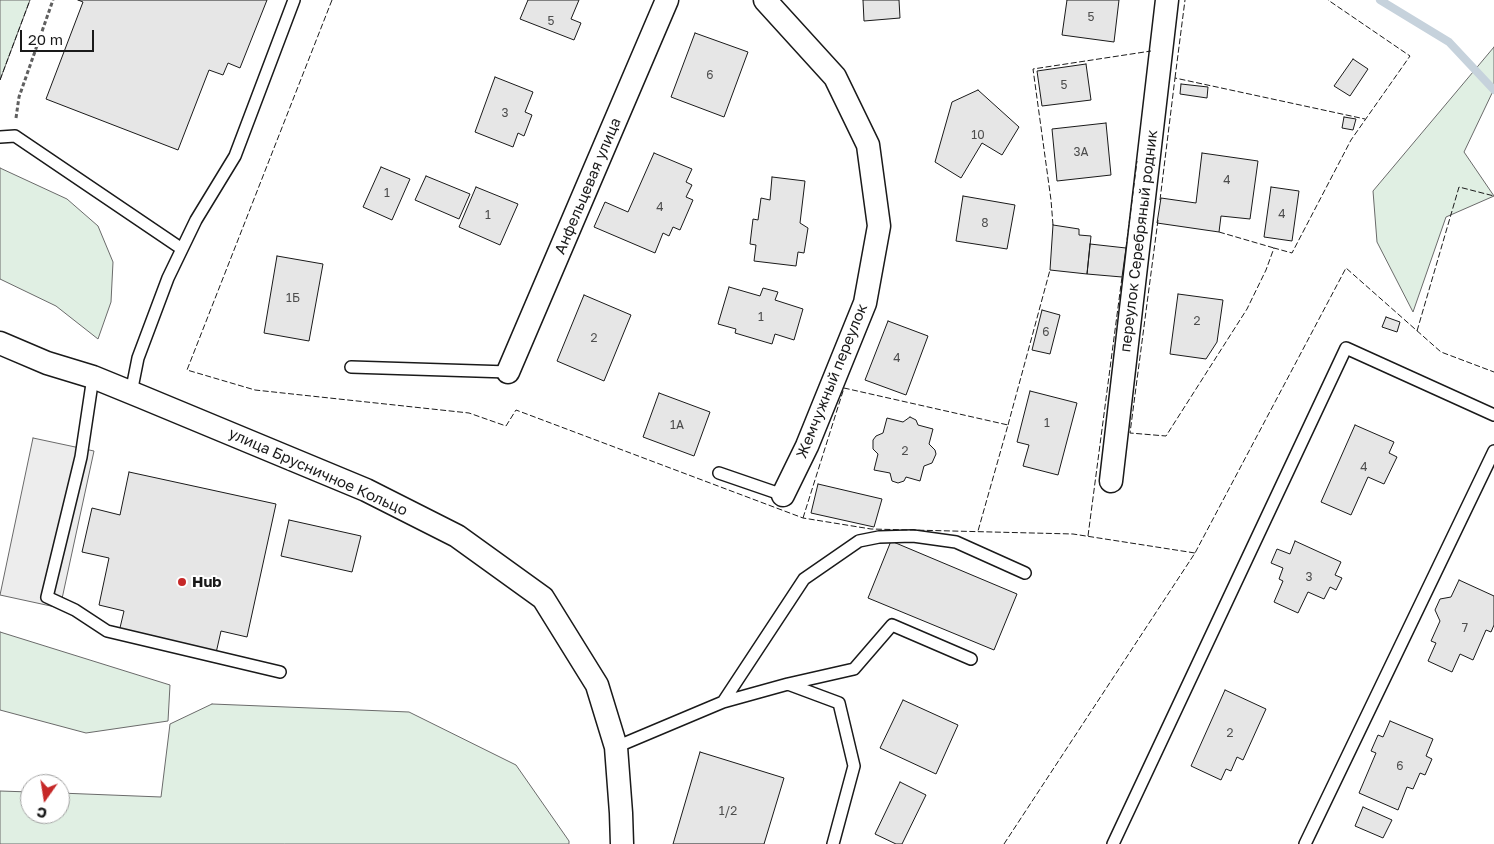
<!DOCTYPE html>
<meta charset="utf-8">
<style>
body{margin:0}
#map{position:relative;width:1494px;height:844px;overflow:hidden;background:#fff;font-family:"Golos Text",sans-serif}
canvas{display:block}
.north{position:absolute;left:20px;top:774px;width:50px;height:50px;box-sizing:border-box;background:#fff;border:1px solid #a3a3a3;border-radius:50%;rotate:193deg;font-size:14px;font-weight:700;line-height:20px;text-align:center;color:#1a1a1a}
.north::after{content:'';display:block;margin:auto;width:18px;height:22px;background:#c62828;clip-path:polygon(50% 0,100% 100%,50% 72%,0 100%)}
.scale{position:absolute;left:20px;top:30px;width:74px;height:22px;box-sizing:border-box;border:2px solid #1a1a1a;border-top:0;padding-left:6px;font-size:15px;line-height:18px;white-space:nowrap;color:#1a1a1a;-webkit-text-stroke:4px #fff;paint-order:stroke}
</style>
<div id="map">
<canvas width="1494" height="844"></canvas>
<div class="north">С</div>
<div class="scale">20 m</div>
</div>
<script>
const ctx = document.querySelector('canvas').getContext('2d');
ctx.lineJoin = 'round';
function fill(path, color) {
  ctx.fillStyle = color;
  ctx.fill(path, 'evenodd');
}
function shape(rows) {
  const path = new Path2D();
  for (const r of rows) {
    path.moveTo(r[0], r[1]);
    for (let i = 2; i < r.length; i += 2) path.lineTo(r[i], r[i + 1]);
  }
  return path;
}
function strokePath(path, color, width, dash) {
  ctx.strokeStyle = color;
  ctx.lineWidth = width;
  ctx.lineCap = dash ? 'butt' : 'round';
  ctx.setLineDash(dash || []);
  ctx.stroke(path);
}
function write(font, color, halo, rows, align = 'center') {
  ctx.font = font + ' "Golos Text",sans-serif';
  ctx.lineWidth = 4;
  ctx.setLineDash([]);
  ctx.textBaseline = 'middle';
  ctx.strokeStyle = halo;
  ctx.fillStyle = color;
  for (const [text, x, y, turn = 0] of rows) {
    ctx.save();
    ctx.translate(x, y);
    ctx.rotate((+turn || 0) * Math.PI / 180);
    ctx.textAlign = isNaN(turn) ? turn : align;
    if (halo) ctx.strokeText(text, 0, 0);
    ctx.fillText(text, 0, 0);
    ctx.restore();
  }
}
const green = shape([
 [0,0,30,0,0,80,0,0],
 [1494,47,1494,89,1464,152,1494,196,1446,217,1413,312,1377,242,1373,191,1494,47],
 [0,168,67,199,98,226,113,262,111,302,98,339,56,306,0,279,0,168],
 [0,632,170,685,168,721,86,733,0,710,0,632],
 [212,704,409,712,516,765,569,841,569,844,0,844,0,791,30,792,30,814,60,814,60,793,161,797,170,724,212,704]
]);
fill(green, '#e0efe3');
strokePath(green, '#6a6a6a', 1);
const parking = shape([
 [33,438,94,451,60,608,0,595,33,438]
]);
fill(parking, '#ededed');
strokePath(parking, '#6a6a6a', 1);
strokePath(shape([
 [1380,0,1449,42,1494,90]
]), '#c6d2dc', 8);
const building = shape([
 [78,0,267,0,240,68,228,63,223,75,209,70,178,150,46,99,83,2,78,0],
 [528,0,579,0,571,19,581,23,574,40,520,19,528,0],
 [863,0,899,0,900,18,864,21,863,0],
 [1067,0,1119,0,1114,42,1062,35,1067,0],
 [695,33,748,52,724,117,671,97,695,33],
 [1353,59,1368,69,1350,96,1334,86,1353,59],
 [1086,64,1091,100,1042,106,1037,71,1086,64],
 [495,77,533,92,525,112,532,115,524,136,518,133,513,147,475,132,495,77],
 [1181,84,1208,87,1207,98,1180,94,1181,84],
 [978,90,1019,127,1002,155,982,143,961,178,935,162,952,102,978,90],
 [1344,117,1356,119,1353,130,1342,128,1344,117],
 [1106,123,1111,175,1057,181,1052,129,1106,123],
 [654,153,692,169,686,182,692,185,686,197,693,200,680,230,673,227,669,236,663,233,655,253,594,227,605,202,628,212,654,153],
 [1202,153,1258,161,1250,219,1221,216,1219,232,1157,223,1161,198,1196,203,1202,153],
 [381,167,410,179,392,220,363,207,381,167],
 [426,176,470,194,459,219,415,200,426,176],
 [772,177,805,181,800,223,808,228,804,253,798,252,796,266,754,261,756,245,750,244,753,219,758,220,761,198,770,200,772,177],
 [476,187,518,204,500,245,459,227,476,187],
 [1271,187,1299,191,1292,241,1264,237,1271,187],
 [963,196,1015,205,1007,249,956,241,963,196],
 [1053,225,1079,229,1079,235,1091,236,1087,274,1050,270,1053,225],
 [1090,244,1126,248,1122,277,1087,274,1090,244],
 [277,256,323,264,309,341,264,333,277,256],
 [729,287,760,296,763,288,778,292,775,300,803,309,794,340,775,334,772,344,735,333,736,329,718,324,729,287],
 [1178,294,1223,300,1217,342,1206,359,1170,354,1178,294],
 [584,295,631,315,604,381,557,361,584,295],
 [1042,310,1060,315,1050,354,1032,350,1042,310],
 [1386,317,1400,322,1397,332,1382,327,1386,317],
 [888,321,928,336,906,395,865,380,888,321],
 [1030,391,1077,403,1058,475,1023,466,1029,445,1017,442,1030,391],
 [659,393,710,412,694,456,643,437,659,393],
 [910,417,916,420,918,425,933,429,929,444,935,450,936,454,932,463,924,466,920,481,906,477,904,481,898,483,892,481,890,473,874,470,878,454,873,449,873,440,876,436,883,433,887,418,903,422,910,417],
 [1355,425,1394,442,1389,453,1397,457,1384,484,1368,477,1351,515,1321,502,1355,425],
 [129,472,276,504,247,637,221,631,216,653,119,632,124,611,99,605,109,558,82,552,92,508,120,515,129,472],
 [818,484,882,499,874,527,811,513,818,484],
 [289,520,361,536,352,572,281,556,289,520],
 [891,541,1017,594,994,650,868,598,891,541],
 [1295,541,1341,562,1335,575,1342,578,1336,590,1330,587,1324,599,1308,592,1298,613,1274,602,1283,581,1279,579,1283,568,1271,563,1277,549,1290,554,1295,541],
 [1459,580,1494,596,1494,625,1491,632,1486,630,1473,660,1460,654,1452,672,1428,661,1436,643,1431,641,1440,621,1435,610,1440,599,1451,597,1459,580],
 [1225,690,1266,709,1243,760,1237,757,1231,771,1226,769,1221,780,1191,766,1225,690],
 [903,700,958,725,936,774,880,748,903,700],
 [1390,721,1433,739,1426,756,1432,759,1425,775,1420,773,1413,789,1407,787,1398,810,1359,793,1376,753,1371,751,1378,735,1383,737,1390,721],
 [700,752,784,778,764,844,673,844,700,752],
 [900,782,926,795,902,844,896,844,875,834,900,782],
 [1363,807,1392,820,1383,838,1355,826,1363,807]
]);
fill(building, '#e6e6e6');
strokePath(building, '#1a1a1a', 1);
const service = shape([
 [0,137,15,136,182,249],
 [351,367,508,372],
 [93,377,81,457,47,597,75,610,107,631,280,672],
 [131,393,138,358,168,278,196,220,235,156,294,0],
 [719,473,783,495],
 [788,684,854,669,892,625,971,659],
 [723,702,804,579,859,541,879,537,913,536,956,542,1025,573],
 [616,747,723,702,788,684,839,703,854,766,833,844],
 [1113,844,1346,348,1494,415],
 [1305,844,1494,451]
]);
const minor = shape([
 [765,0,835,77,868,145,879,226,865,303,807,446,783,495],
 [0,343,47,363,93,377,142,397,366,490,457,536,543,598,597,685,616,747,621,813,622,844],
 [508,372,667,0],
 [1111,481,1167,0]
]);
strokePath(service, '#1a1a1a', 14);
strokePath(minor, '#1a1a1a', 25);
strokePath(shape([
 [16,118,19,97,53,0]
]), '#5f5f5f', 3, [4, 2.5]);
strokePath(service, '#fff', 11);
strokePath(minor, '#fff', 22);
strokePath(shape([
 [332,0,187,370,255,390,469,413,506,426,516,410,803,518,871,529,1073,534,1195,553],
 [1175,78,1185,0],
 [0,80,30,0],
 [1160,200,1175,78,1365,119],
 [1158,220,1130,433,1166,436,1247,309,1266,270,1274,248,1292,253,1351,140,1410,56,1328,0],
 [1053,225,1051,200,1033,69,1151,51],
 [1219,232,1274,248],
 [1126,248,1137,161],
 [1417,331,1459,187,1494,196],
 [1008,425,1050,270],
 [803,518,844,388,1008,425,978,531],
 [1088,536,1122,277],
 [1004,844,1195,553,1346,268,1441,352,1494,372]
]), '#1a1a1a', 1, [6, 2.5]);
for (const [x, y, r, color] of [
 [182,582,5,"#c62828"]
]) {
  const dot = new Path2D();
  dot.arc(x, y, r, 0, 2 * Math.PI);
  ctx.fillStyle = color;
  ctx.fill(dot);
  strokePath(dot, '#fff', 2);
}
write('12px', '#4d4d4d', null, [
 ["5",1091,17],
 ["5",551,21],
 ["6",710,75],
 ["5",1064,85],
 ["3",505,113],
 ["10",978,135],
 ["3А",1081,152],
 ["4",1227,180],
 ["1",387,193],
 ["4",660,207],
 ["4",1282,214],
 ["1",488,215],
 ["8",985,223],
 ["1Б",293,298],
 ["1",761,317],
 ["2",1197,321],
 ["6",1046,332],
 ["2",594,338],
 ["4",897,358],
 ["1",1047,423],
 ["1А",677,425],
 ["2",905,451],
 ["4",1364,467],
 ["3",1309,577],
 ["7",1465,628],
 ["2",1230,733],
 ["6",1400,766],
 ["1/2",728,811]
]);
write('15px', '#1a1a1a', '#fff', [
 ["Анфельцевая улица",588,186,-67],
 ["переулок Серебряный родник",1139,241,-83],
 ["Жемчужный переулок",832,381,-68],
 ["улица Брусничное Кольцо",318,472,24]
]);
write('bold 15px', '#1a1a1a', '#fff', [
 ["Hub",192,582]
], 'left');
</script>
